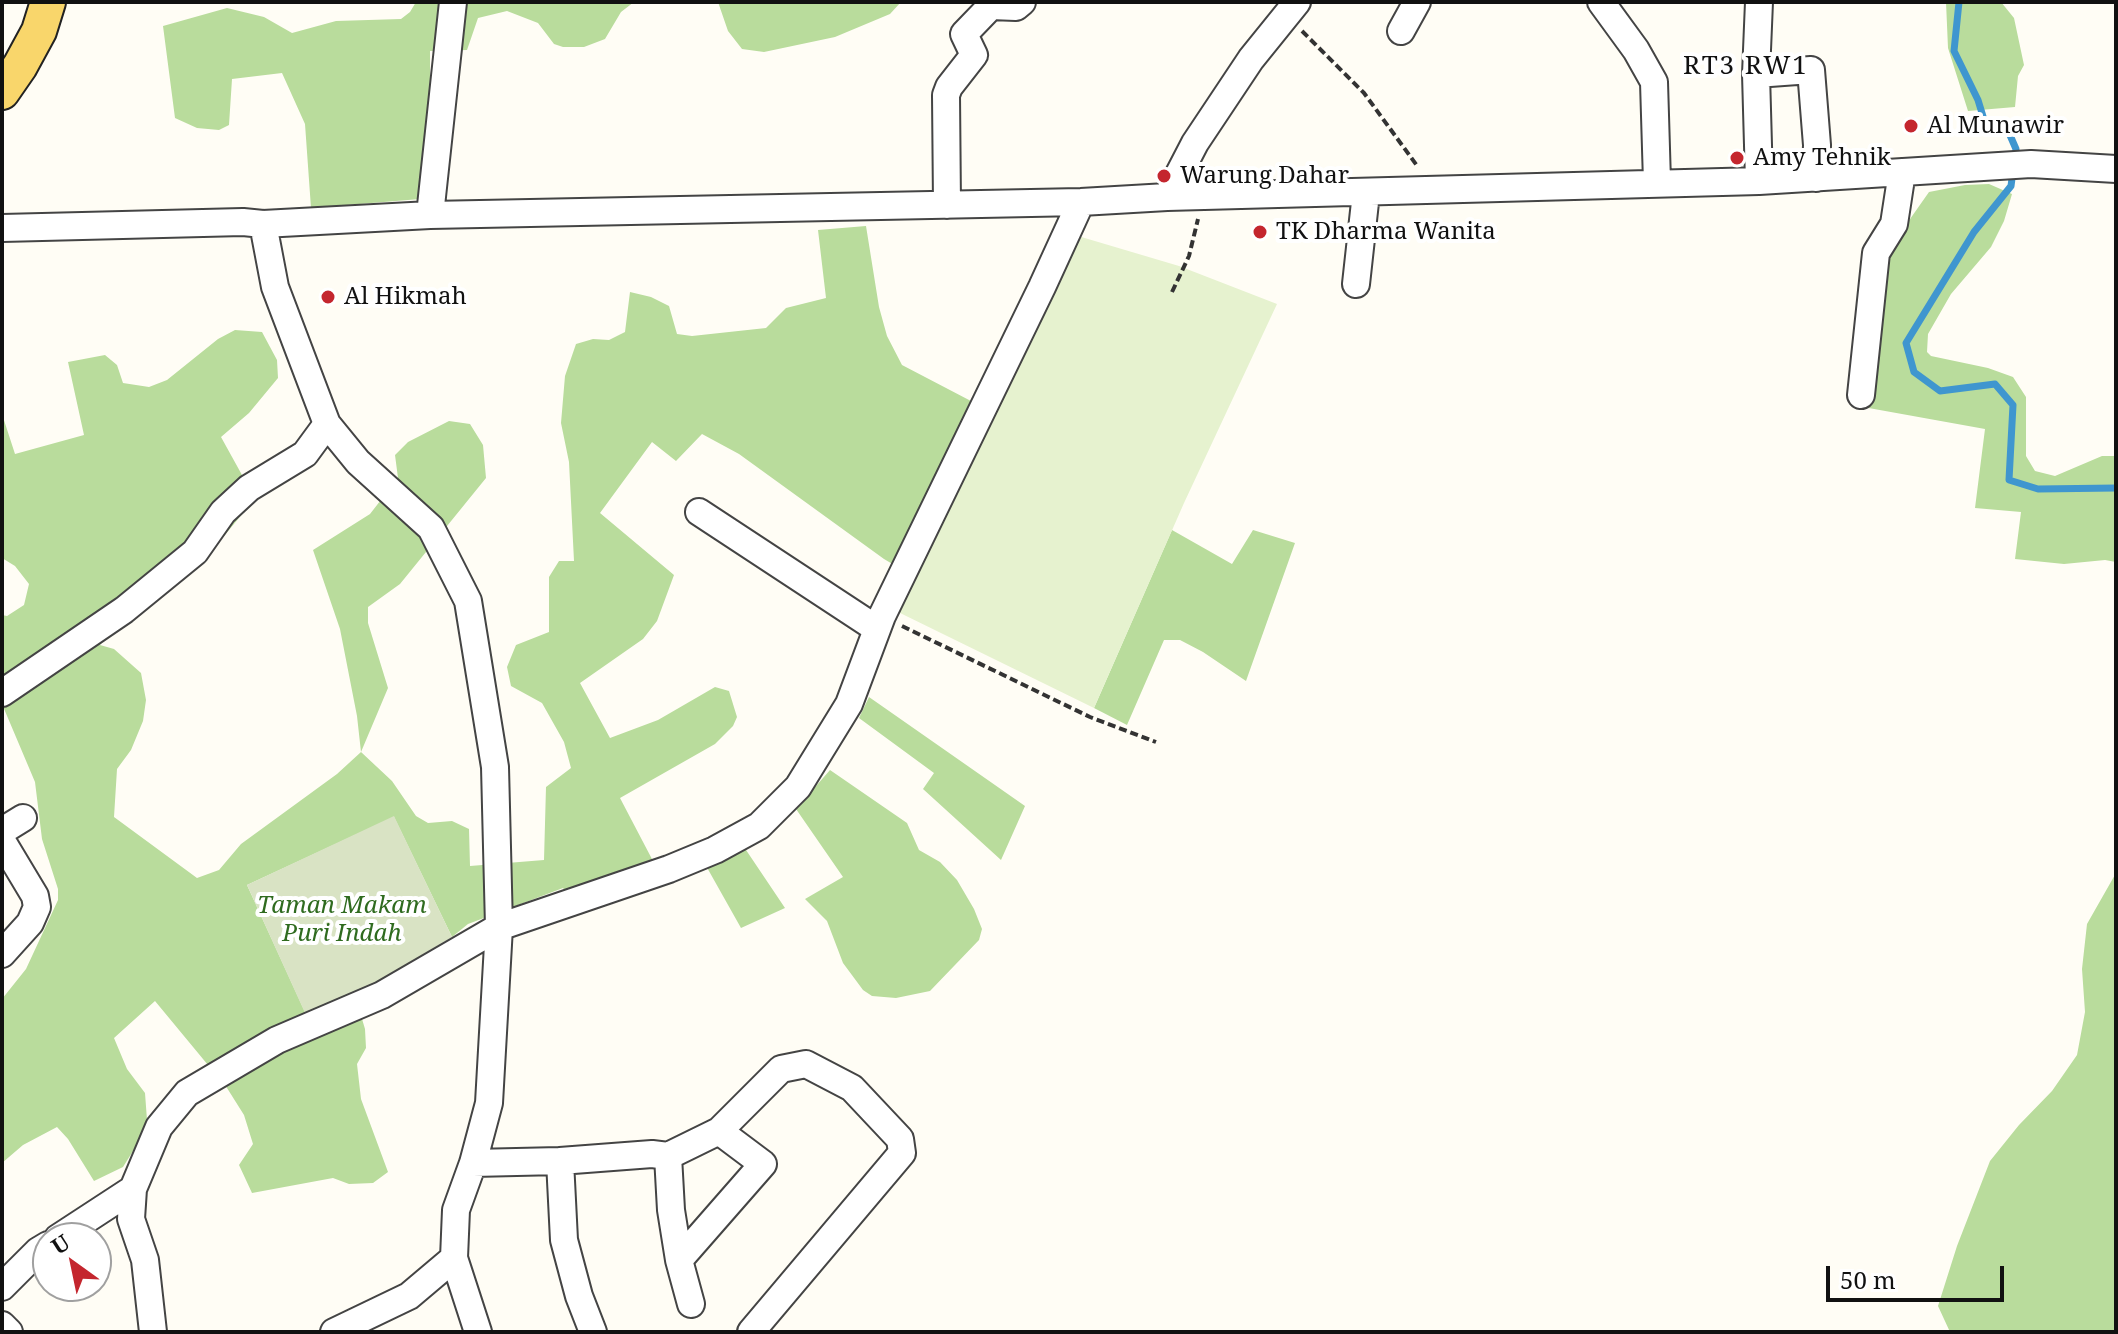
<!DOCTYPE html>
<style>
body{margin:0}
#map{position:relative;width:2118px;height:1334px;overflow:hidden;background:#fffdf5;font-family:"Noto Serif",serif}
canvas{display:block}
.frame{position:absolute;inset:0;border:4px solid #111;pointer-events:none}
.north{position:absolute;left:32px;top:1222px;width:80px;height:80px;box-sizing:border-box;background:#fff;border:2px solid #a0a0a0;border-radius:50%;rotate:327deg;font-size:22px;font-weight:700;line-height:32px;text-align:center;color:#111}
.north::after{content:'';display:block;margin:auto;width:28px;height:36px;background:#c4262e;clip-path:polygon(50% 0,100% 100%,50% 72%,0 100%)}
.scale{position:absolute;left:1826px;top:1266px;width:178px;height:36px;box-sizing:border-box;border:4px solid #111;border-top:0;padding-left:10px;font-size:24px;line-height:28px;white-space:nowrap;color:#111;-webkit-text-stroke:6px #fff;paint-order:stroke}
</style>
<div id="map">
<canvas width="2118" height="1334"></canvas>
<div class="frame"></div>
<div class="north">U</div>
<div class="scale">50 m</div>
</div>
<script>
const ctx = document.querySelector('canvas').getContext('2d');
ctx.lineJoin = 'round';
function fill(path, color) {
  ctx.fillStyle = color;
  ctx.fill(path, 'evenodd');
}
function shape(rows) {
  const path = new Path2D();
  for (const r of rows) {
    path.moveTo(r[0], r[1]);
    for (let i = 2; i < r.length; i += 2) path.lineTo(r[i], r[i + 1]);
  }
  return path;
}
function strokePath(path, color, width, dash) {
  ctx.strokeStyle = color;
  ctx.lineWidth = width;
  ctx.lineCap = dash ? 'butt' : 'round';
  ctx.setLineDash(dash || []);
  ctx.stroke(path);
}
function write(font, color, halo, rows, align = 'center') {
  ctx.font = font + ' "Noto Serif",serif';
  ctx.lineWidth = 8;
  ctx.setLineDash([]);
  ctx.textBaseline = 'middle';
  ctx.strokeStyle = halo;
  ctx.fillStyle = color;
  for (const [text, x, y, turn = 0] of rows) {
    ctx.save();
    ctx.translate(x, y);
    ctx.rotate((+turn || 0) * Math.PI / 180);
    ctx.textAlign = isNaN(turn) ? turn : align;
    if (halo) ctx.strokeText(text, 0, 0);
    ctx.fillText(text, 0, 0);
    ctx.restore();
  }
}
fill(shape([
 [416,2,634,2,621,12,605,39,584,47,563,47,554,44,538,23,507,11,478,18,467,50,430,51,430,165,420,199,311,208,305,124,282,73,232,79,229,125,219,130,197,128,175,118,163,26,227,8,264,17,292,33,336,21,401,19,410,12],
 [718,2,901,2,890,14,835,37,764,52,742,49,728,31],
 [1946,2,2001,2,2014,18,2024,65,2018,76,2015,107,1968,111,1948,48],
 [1989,184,2012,194,2004,221,1991,247,1951,294,1928,334,1927,352,1931,356,1988,368,2013,377,2026,397,2026,456,2035,471,2055,476,2102,456,2116,456,2116,562,2105,560,2064,564,2015,559,2021,512,1975,508,1985,429,1852,405,1864,260,1896,239,1929,192,1965,185],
 [866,226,879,307,887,336,902,365,992,412,911,575,884,559,739,454,702,434,676,461,652,442,600,513,674,575,657,621,643,639,580,683,610,738,658,720,715,687,729,691,737,717,733,726,715,744,620,798,664,882,580,914,563,888,468,924,452,937,394,817,247,885,305,1012,354,992,365,1029,366,1048,357,1064,361,1099,388,1172,373,1183,349,1184,333,1178,252,1193,239,1165,253,1144,244,1115,227,1088,155,1001,114,1038,127,1069,145,1093,147,1120,138,1143,123,1167,94,1181,68,1139,57,1127,23,1145,2,1163,2,999,26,969,58,900,58,889,42,839,35,782,2,704,2,615,7,616,24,605,29,584,15,566,2,558,2,414,15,454,84,435,68,362,105,355,117,365,123,383,149,387,167,380,218,339,235,330,262,332,277,360,278,378,249,413,221,437,242,475,262,490,215,547,122,619,100,645,114,649,141,673,146,700,143,721,131,750,117,769,114,817,197,878,219,870,241,844,337,774,361,752,357,716,340,629,313,550,370,514,398,478,395,455,408,442,449,421,470,424,483,445,486,478,400,584,368,607,368,623,388,688,361,752,392,781,416,816,428,823,452,821,469,829,470,866,544,860,546,787,571,768,564,742,542,703,511,686,507,667,516,645,549,632,549,577,559,561,574,561,569,462,561,423,565,376,576,344,593,339,609,340,625,332,630,292,651,297,669,306,677,334,692,336,766,328,786,308,826,298,818,230],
 [1172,530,1232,564,1253,530,1295,543,1246,681,1203,652,1180,640,1164,640,1127,725,1094,708],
 [869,697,1025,806,1001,860,923,789,934,773,859,718],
 [830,770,907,823,919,850,940,862,957,880,974,909,982,929,979,940,930,991,896,998,872,996,863,990,843,963,827,921,805,899,843,877,796,809],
 [744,847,785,908,741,928,705,864],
 [2116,873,2116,1332,1950,1332,1938,1306,1957,1246,1990,1161,2019,1125,2052,1091,2077,1055,2085,1012,2082,969,2087,924]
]), '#b9dc9c');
fill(shape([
 [394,816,452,937,373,984,305,1013,247,885]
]), '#d9e3c4');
fill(shape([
 [1078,236,1179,266,1277,304,1184,503,1094,708,896,611]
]), '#e6f2cf');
strokePath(shape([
 [1959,2,1954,51,1978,100,1985,123,2006,126,2016,149,2011,186,1974,232,1906,343,1914,372,1940,391,1995,384,2013,405,2009,480,2038,489,2116,488]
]), '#3f96cf', 7);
const minor = shape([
 [1601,2,1636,50,1654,82,1657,182],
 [1759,2,1756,74,1759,181],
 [1401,31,1417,2],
 [1756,74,1811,70,1817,145,1816,178],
 [1167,197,1195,143,1251,59,1297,2],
 [947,205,946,95,949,87,974,55,964,34,991,6,1016,7,1022,2],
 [430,215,453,2],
 [263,224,275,287,327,424,358,462,431,528,468,601,495,767,499,927,489,1103,473,1163,456,1210,454,1258,478,1332],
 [2,228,243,222,263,224,430,215,1081,202,1167,197,1759,181,2031,164,2116,169],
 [1356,284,1366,193],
 [1861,395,1876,253,1894,224,1902,172],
 [699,512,877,629],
 [2,693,124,610,195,552,223,512,249,488,305,454,327,424],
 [2,831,23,818],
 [2,841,35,896,37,907,30,923,2,954],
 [668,1156,671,1210,679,1260,691,1304],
 [473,1163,560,1161],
 [58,1238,133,1189],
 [679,1260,763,1164,719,1131],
 [2,1287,38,1251,48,1245],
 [2,1325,9,1332],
 [153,1332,145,1260,131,1219,133,1189,159,1127,187,1093,277,1040,382,995,499,927,669,869,715,850,759,826,798,787,849,704,882,616,1042,287,1081,202],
 [334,1332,409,1296,454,1258],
 [593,1332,579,1296,564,1240,560,1161,652,1154,668,1156,719,1131,781,1069,806,1064,852,1088,900,1139,902,1153,751,1332]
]);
const major = shape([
 [2,92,20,66,39,31,48,2]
]);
strokePath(minor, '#444', 30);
strokePath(major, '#222', 38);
strokePath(shape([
 [1302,31,1364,93,1418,167],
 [1172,292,1189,256,1198,219],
 [902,626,1090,717,1156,742]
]), '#333', 4, [8, 4]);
strokePath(minor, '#fff', 26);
strokePath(major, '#f9d66b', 34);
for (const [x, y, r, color] of [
 [1911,126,8,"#c4262e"],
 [1737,158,8,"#c4262e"],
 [1164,176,8,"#c4262e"],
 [1260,232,8,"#c4262e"],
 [328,297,8,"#c4262e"]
]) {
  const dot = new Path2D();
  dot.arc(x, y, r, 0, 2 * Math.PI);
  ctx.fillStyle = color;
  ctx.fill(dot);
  strokePath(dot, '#fff', 3);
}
write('24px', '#111', '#fff', [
 ["Al Munawir",1927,126],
 ["Amy Tehnik",1753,158],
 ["Warung Dahar",1180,176],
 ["TK Dharma Wanita",1276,232],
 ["Al Hikmah",344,297]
], 'left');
write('italic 24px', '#2f6b1f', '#fff', [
 ["Taman Makam",342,906],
 ["Puri Indah",342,934]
]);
ctx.letterSpacing = '2px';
write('26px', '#111', '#fff', [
 ["RT3 RW1",1746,67]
]);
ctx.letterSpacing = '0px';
</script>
